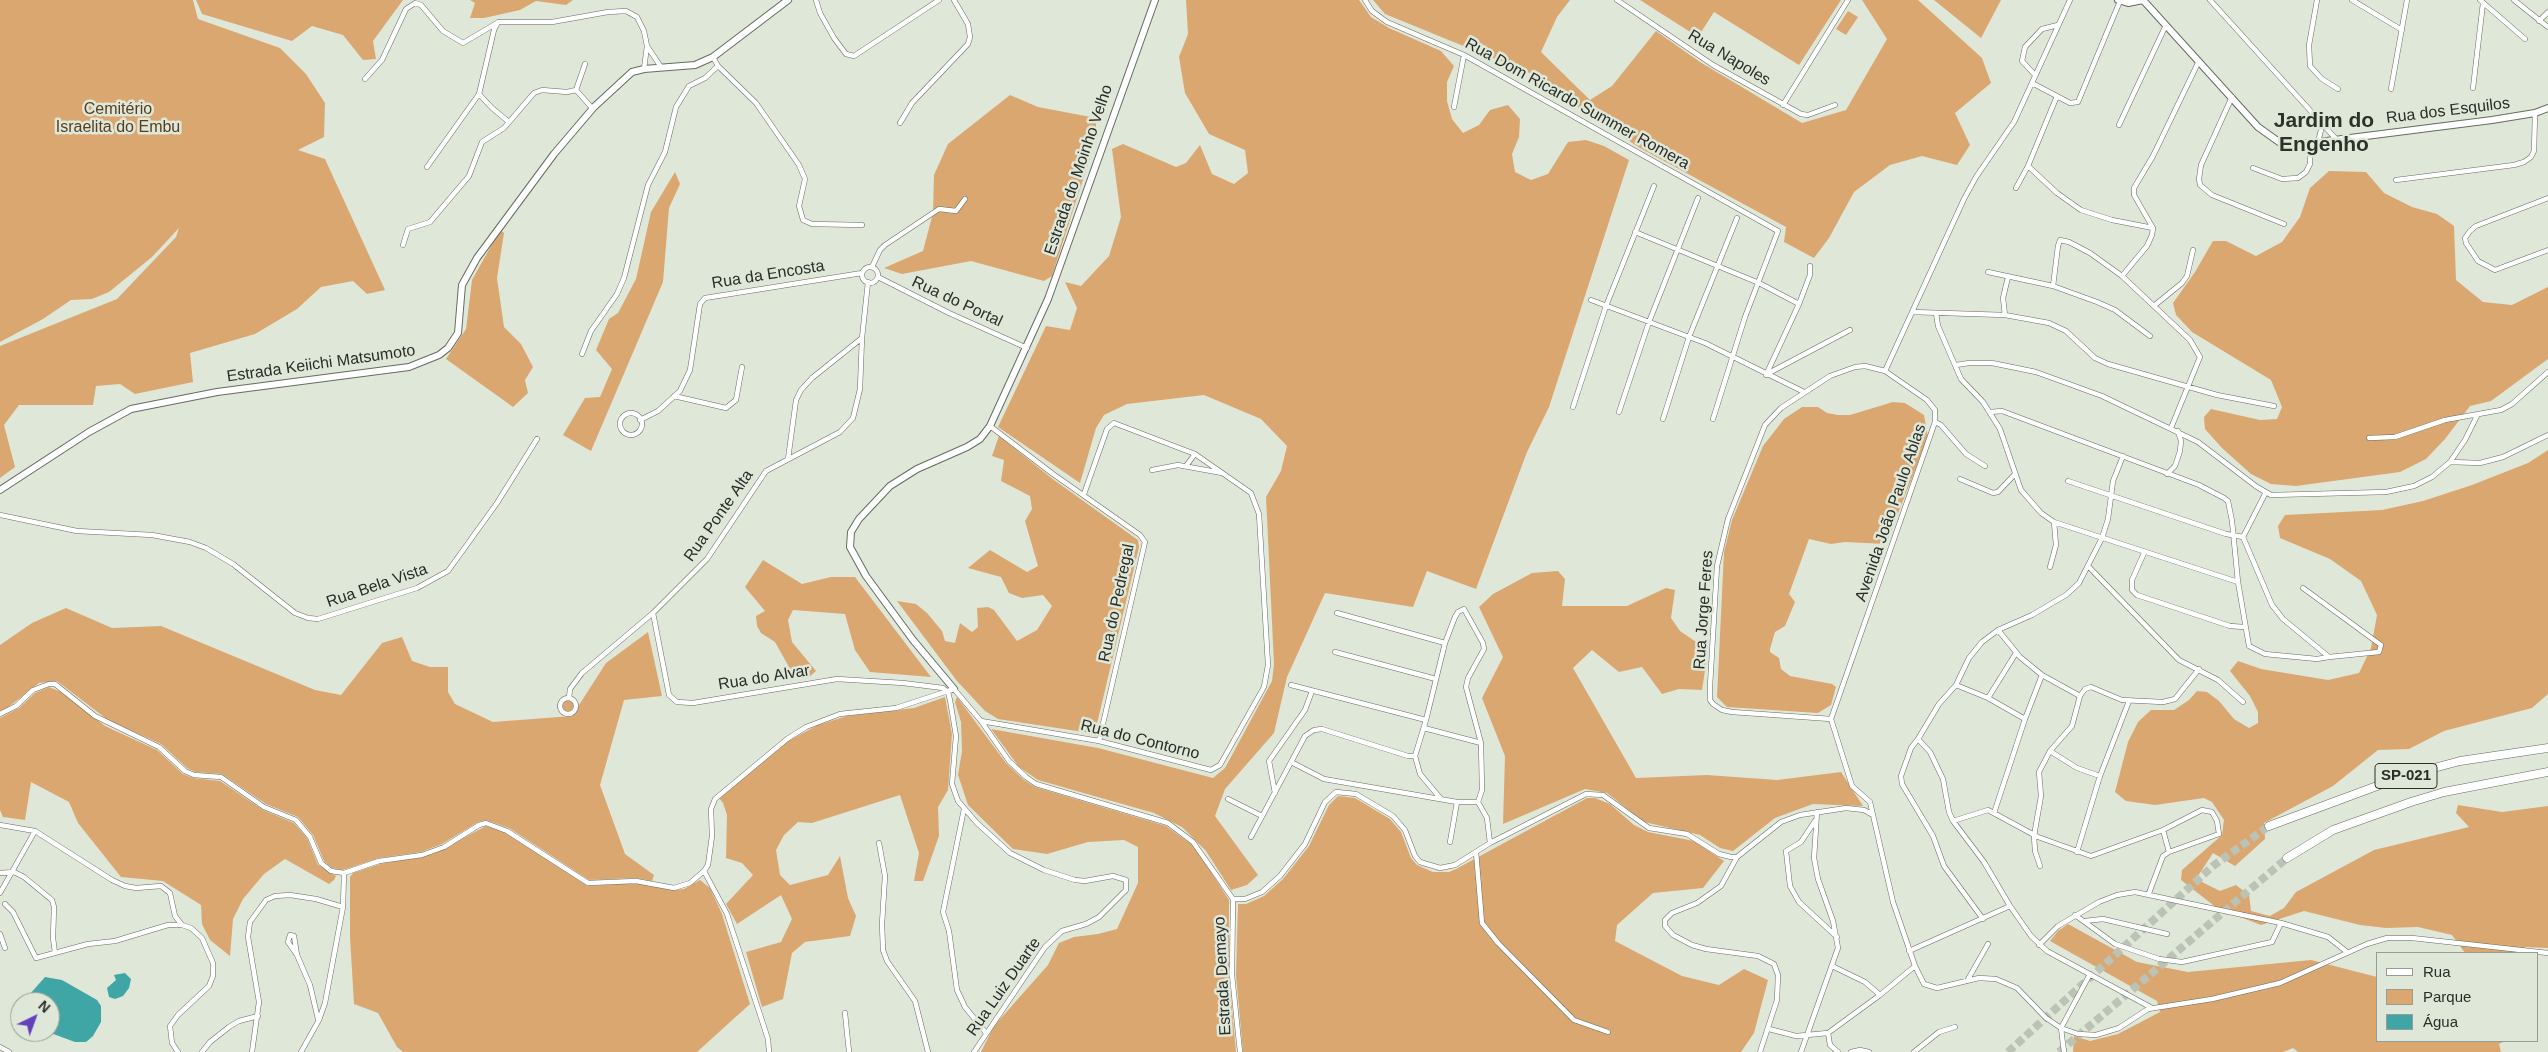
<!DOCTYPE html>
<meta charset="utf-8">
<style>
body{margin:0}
#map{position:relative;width:2548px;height:1052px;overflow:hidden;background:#dfe7d9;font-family:Arial,sans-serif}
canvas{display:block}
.legend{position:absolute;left:2376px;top:952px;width:162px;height:90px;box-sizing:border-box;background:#dfe7d9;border:1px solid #979d92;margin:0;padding:6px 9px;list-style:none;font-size:15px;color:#2a2d28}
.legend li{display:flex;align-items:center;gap:10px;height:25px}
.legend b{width:25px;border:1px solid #979d92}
.north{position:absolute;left:10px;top:992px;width:50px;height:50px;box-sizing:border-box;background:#dfe7d9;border:1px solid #979d92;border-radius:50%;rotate:42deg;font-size:14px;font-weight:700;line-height:20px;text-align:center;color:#2a2d28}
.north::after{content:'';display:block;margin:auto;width:18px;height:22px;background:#6341ba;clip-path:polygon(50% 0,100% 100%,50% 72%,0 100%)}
</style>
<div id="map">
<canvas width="2548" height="1052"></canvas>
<ul class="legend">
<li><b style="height:6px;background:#fff"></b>Rua</li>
<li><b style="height:14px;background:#dba770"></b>Parque</li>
<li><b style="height:14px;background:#40a6a5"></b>Água</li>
</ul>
<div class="north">N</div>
</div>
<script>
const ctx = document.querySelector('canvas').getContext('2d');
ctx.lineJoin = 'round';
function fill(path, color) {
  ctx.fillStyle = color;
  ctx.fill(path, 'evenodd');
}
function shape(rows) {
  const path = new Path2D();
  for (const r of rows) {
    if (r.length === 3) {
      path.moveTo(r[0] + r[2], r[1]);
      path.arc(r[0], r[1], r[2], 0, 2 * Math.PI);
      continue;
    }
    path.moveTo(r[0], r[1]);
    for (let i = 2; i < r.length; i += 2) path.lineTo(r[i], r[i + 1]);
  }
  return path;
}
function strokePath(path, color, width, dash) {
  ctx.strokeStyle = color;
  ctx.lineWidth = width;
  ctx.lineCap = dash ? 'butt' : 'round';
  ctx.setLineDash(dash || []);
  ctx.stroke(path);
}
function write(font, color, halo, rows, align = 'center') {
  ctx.font = font + ' Arial,sans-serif';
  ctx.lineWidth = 5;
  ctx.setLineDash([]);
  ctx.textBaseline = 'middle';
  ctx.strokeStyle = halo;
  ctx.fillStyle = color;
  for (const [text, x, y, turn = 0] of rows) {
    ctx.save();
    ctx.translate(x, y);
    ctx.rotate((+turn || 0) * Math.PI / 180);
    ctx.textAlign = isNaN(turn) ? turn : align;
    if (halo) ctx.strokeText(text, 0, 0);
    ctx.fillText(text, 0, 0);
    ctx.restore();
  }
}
fill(shape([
 [0,0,193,0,198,19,280,48,306,74,325,103,324,137,298,150,325,159,385,290,367,294,353,281,321,287,297,309,255,334,190,353,193,382,135,394,120,384,96,386,93,405,19,405,4,425,15,467,0,478,0,346,117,299,176,237,179,228,152,257,109,292,92,299,71,300,43,319,0,342],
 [196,0,403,0,373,41,376,59,363,60,343,35,312,26,292,41,202,14],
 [470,0,573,0,566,5,536,1,520,10,484,18,470,18,475,3],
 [1186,0,1359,0,1371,17,1389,28,1441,51,1454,66,1447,82,1447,101,1452,119,1463,133,1479,125,1490,110,1508,105,1520,119,1519,137,1512,154,1515,172,1531,180,1548,174,1568,142,1586,140,1604,146,1629,160,1549,407,1527,452,1476,589,1427,571,1413,607,1325,593,1287,677,1274,733,1225,789,1215,816,1258,875,1247,885,1231,890,1206,851,1182,827,1154,813,1038,780,1019,767,991,729,1098,748,1213,778,1225,768,1272,681,1274,664,1266,497,1281,471,1287,446,1261,419,1204,395,1127,404,1104,415,1096,428,1080,483,998,427,1046,326,1070,330,1077,308,1065,282,1081,286,1109,256,1121,217,1112,149,1123,144,1176,167,1186,163,1200,145,1212,174,1234,184,1248,173,1245,150,1209,134,1185,93,1179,57,1188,34],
 [1373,0,1570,0,1557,17,1541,52,1590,100,1612,86,1656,31,1700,62,1802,123,1846,110,1887,39,1862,0,1918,0,1982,58,1991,83,1955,113,1970,145,1957,165,1922,156,1890,165,1854,192,1829,238,1814,258,1784,242,1786,227,1640,148,1573,104,1532,74,1385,14],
 [1640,0,1841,0,1799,65,1714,12,1698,37],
 [1934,0,2001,0,1981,38],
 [1848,11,1858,17,1846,35,1836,29],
 [1010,95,1038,107,1096,118,1096,139,1052,276,1044,281,971,261,902,274,884,268,923,251,933,213,934,175,948,144],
 [2329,171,2366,172,2384,193,2412,207,2437,214,2454,226,2456,280,2483,302,2512,305,2548,287,2548,359,2491,401,2470,406,2445,439,2426,459,2400,472,2296,486,2271,484,2251,474,2222,448,2205,429,2204,417,2211,409,2260,420,2277,419,2282,407,2271,380,2192,332,2176,315,2173,303,2195,272,2213,241,2226,241,2256,256,2282,242,2300,217,2310,188],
 [675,172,680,184,669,208,663,282,591,451,563,435,585,398,600,397,612,369,596,350,609,319,618,313,636,279,651,212],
 [500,230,504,233,497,278,504,327,521,344,533,367,525,380,528,393,513,407,446,359,466,329,472,280],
 [1893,402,1905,403,1924,415,1928,437,1886,544,1845,542,1831,544,1809,539,1789,594,1795,602,1785,626,1775,632,1770,649,1770,652,1779,658,1781,669,1790,676,1832,684,1836,687,1831,705,1818,713,1727,707,1717,697,1724,552,1732,520,1763,446,1784,419,1802,407,1818,407,1827,413,1838,415,1850,415],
 [999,436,1054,480,1138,540,1139,547,1096,728,1090,733,998,719,985,711,957,681,897,601,916,604,927,613,942,631,945,641,955,643,960,623,972,632,978,627,977,608,988,607,994,610,1017,641,1037,630,1052,606,1043,595,1022,598,1009,593,1001,577,968,568,990,550,1027,572,1038,566,1025,521,1032,509,1030,496,1001,481,1004,460,992,456],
 [2548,450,2548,694,2532,708,2444,731,2409,749,2378,750,2333,786,2264,823,2265,839,2235,866,2213,853,2196,879,2220,891,2236,885,2249,895,2251,911,2270,916,2284,908,2296,892,2374,850,2469,827,2456,813,2458,805,2502,812,2548,806,2548,948,2525,947,2521,953,2465,953,2452,935,2418,927,2386,928,2360,925,2304,911,2261,925,2217,908,2181,880,2182,870,2222,835,2224,820,2212,802,2204,798,2155,805,2126,801,2115,792,2128,742,2138,722,2151,710,2174,710,2189,700,2197,691,2207,692,2219,701,2234,719,2249,728,2258,723,2258,712,2250,696,2230,671,2238,661,2261,669,2328,680,2359,673,2371,648,2377,615,2361,581,2330,559,2280,538,2278,526,2285,515,2382,510,2423,501,2472,485,2528,463],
 [763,560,802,584,831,577,855,577,931,677,870,672,855,650,845,614,793,610,788,620,792,642,816,671,808,678,794,676,775,642,761,633,757,626,756,616,765,611,745,587],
 [1558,571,1565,579,1562,606,1627,606,1666,588,1675,590,1671,618,1680,631,1708,650,1702,690,1679,689,1662,694,1642,667,1619,672,1592,650,1573,668,1636,778,1707,775,1777,780,1841,772,1863,806,1813,804,1775,818,1733,851,1720,848,1700,835,1644,822,1607,793,1585,789,1503,824,1505,756,1482,698,1503,657,1479,607,1493,594,1532,573],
 [66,608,112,628,161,626,315,690,341,695,382,643,402,637,412,661,430,667,448,667,448,692,455,704,493,722,572,716,606,663,648,632,662,696,624,700,600,785,625,854,654,875,652,881,636,878,589,880,509,828,486,820,478,822,442,844,421,852,379,858,343,870,332,868,324,861,313,835,298,817,266,804,222,774,195,772,187,768,161,744,108,720,57,681,39,683,7,708,0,711,0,645,32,623],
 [49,687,61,692,105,726,157,750,183,774,193,778,220,781,263,810,294,823,307,838,318,865,336,876,334,880,329,884,285,859,264,874,243,899,233,919,230,956,210,940,202,924,201,905,163,881,121,877,78,823,69,802,31,782,25,820,3,817,0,810,0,718,19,708,35,693],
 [945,697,952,734,948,790,938,807,939,836,923,881,914,881,919,853,900,795,812,823,798,822,784,835,776,850,780,875,790,885,828,875,840,856,848,898,856,916,850,936,805,942,792,953,783,999,762,1007,746,952,781,942,792,919,781,895,737,924,726,904,753,875,742,863,726,858,727,815,723,803,719,798,788,741,818,725,847,716,914,708],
 [957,697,1006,763,1024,780,1035,787,1166,826,1191,844,1200,855,1229,900,1229,976,1236,1052,981,1052,994,1026,1048,965,1059,943,1074,937,1098,934,1117,929,1138,883,1138,847,1124,840,1088,842,1047,854,1013,849,968,805,958,775,962,751,961,722,955,702],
 [568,706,5.5],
 [1338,796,1355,798,1390,819,1401,832,1411,858,1417,865,1433,872,1449,872,1456,869,1587,798,1595,798,1610,804,1634,825,1648,832,1694,841,1724,861,1703,888,1653,893,1617,925,1615,941,1682,976,1719,985,1744,969,1768,980,1754,1033,1741,1052,1243,1052,1236,975,1238,904,1246,904,1264,896,1283,879,1309,846,1329,805],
 [486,826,506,833,588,886,636,883,674,890,684,889,700,880,710,888,722,914,750,1004,697,1052,403,1052,397,1047,378,1013,354,1004,350,937,350,877,353,873,380,864,433,854],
 [2068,924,2137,962,2188,972,2311,960,2377,977,2377,1041,2505,1041,2499,1044,2501,1052,2298,1052,2293,1048,2283,1052,2073,1052,2074,1036,2090,1041,2118,1034,2160,1012,2157,1001,2050,941,2058,931]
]), '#dba770');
fill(shape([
 [125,973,131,979,129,988,123,996,115,999,109,997,107,988,116,980,114,975],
 [45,977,62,980,97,1000,101,1006,101,1022,93,1036,86,1042,75,1042,48,1032,50,1032,50,1002,23,1002]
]), '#40a6a5');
strokePath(shape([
 [2008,1052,2213,866,2269,826],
 [2059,1052,2287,858]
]), '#bbc2b6', 8, [8, 4]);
const street = shape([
 [816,0,820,13,834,38,846,54,854,56,939,0],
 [1365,0,1372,11,1387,22,1464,55,1778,231,1745,317,1713,419],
 [1617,0,1713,65,1801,114,1808,115,1835,105],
 [2210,0,2336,139],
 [2317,0,2309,45,2310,66,2322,79,2338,89],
 [2352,0,2402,30],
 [2480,0,2525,39],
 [2514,0,2548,27],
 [2539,21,2548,12],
 [713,57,718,66,756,103,799,165,805,179,799,206,803,220,812,224,862,225],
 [644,69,647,46,661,67],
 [2035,75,2022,61,2025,47,2042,29,2058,25],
 [365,79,382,60,406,9,415,3,421,5,443,31,463,43,497,23],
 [2032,83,2070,103,2078,102,2120,1],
 [2473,88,2483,3],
 [2391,89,2407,0],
 [576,90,593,109],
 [479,94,492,108,509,122],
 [2232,97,2201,165,2199,179,2200,185,2212,195,2284,224],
 [1783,105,1848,0],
 [1454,107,1464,55],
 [900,123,912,103,968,44,970,37,968,24,954,0],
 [2119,125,2166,25],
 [2318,142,2321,130,2319,122],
 [2028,166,2057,193,2081,210,2112,220,2153,228],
 [427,167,479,94,494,30,498,22,552,22,608,12,626,11,637,17,644,31,647,46],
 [2253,168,2282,179,2298,178,2306,172,2310,164,2310,143],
 [2396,180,2514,165,2524,162,2531,157,2534,151,2535,113],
 [2016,188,2028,166,2057,96],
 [2548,198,2476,226,2470,231,2465,238,2466,243,2478,261,2495,270,2548,250],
 [1635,232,1759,283,1799,304],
 [403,245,408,229,430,222,469,176,482,142,504,128,534,93,542,90,567,92,576,90,585,64],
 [870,275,8],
 [872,267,880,250,885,245,939,209,956,211,965,199],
 [1988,272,2053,286,2097,302,2115,310,2150,336],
 [2122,276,2147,246,2152,235,2153,228,2134,195,2134,188,2153,156,2199,61],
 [878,277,949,313,1027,348],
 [2053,286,2058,246,2060,240,2069,242,2090,253,2122,276,2190,340,2200,357,2171,428],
 [1591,300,1705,343,1804,392],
 [2155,305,2182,283,2187,276,2193,250],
 [1912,312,2005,315,2049,323,2066,331,2095,358,2108,364,2217,395,2274,406],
 [1936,313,1938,326,1961,379,1983,402,2000,429,2021,490,2041,513,2054,522,2238,582],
 [2005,315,2003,298,2008,277],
 [582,354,591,331,617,294,624,278,648,185,665,152,676,107,689,86,705,78,718,66],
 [1956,365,1969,363,1992,363,2036,372,2102,396,2198,442,2257,487,2271,495,2386,492,2414,486,2432,477,2450,462,2465,440,2478,414],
 [1885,371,1964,199,1976,177,2014,122,2070,0],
 [1767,374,1850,330],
 [1766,375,1799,304,1810,275,1810,266],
 [674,396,726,408,736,400,742,367],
 [1573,407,1606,306,1654,186],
 [1619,412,1649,322,1698,198],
 [1990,412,2002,411,2199,485,2224,498,2228,501,2232,521,2238,582,2249,646,2265,654,2317,659,2329,657],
 [631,424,11],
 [1663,419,1689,337,1737,218],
 [640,420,658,411,680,391,690,370,700,304,705,298,862,273],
 [1935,422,1941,425,1966,454,1985,466],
 [990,426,1053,474,1140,535,1145,542,1099,741],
 [2369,438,2395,437,2445,420,2501,410,2512,404,2548,372],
 [788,459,796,400,801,390,812,378,862,338],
 [2450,462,2480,463,2503,457,2548,435],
 [1186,466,1195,454],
 [1152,470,1178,465,1222,473],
 [2167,474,2175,466,2180,451,2181,441,2178,431],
 [1960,479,1993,493,1998,492,2015,474],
 [2068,481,2226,534,2243,537],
 [2265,494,2243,537,2272,605,2283,619,2329,657,2379,652,2381,645,2303,588],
 [0,515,77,531,152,535,190,542,206,548,233,564,295,613,308,618,318,619,417,588,448,571,497,503,537,439],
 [2144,553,2132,580,2132,590,2137,595,2230,626,2244,627],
 [2088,566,2179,660,2218,680,2243,702],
 [2050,567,2056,545,2054,522],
 [653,613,669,695,677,702,693,703,837,679,903,683,943,688,948,692,950,700,956,736,952,784,958,801,977,823,1010,853,1044,870,1075,880,1085,881,1113,876,1126,880,1126,890,1099,917,1086,924,1062,931,1045,947,974,1052],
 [1337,613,1445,643],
 [1998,630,2020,657,2042,675,2080,696],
 [1335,652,1436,679],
 [1291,685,1426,720],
 [1956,685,1988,698,2025,719],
 [568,706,8],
 [569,698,570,689,582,673,653,613,707,559,766,471,840,432,853,418,860,389,862,338,868,282],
 [1988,698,2016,653],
 [0,714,16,706,33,690,49,684,55,684,95,716,159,747,185,771,194,775,221,777,264,807,296,820,310,837,321,863,331,871,344,873,379,861,422,855,444,847,479,825,486,823,507,831,588,883,636,881,674,888,690,883,704,871,708,865,712,836,711,809,715,799,787,739,806,727,840,714,896,708,954,689,981,721,1009,761,1026,777,1036,784,1168,823,1193,842,1233,899],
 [1831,719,1732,712,1722,710,1713,704,1710,700,1710,686,1717,566,1728,519,1765,425,1781,408,1830,376,1855,367,1865,366,1885,371,1927,400,1935,410,1935,422,1831,719,1852,786,1870,802,1893,902,1915,966,1924,984,1937,988,1979,978,1996,979,2017,988,2046,1018,2061,1028,2078,1034,2096,1035,2119,1028,2148,1009,2212,999,2280,983,2367,944,2387,938,2412,938,2548,953],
 [981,721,1099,741,1211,770,1220,765,1264,687,1268,665,1259,514,1251,493,1195,454,1114,423,1107,429,1084,494],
 [1424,728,1481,743],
 [1918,739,1939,704,1956,685,1969,658,1982,642,1998,630,2032,615,2066,595,2079,583,2102,538,2108,519,2113,481,2123,456],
 [2050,751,2077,768,2100,776],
 [1291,762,1324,779,1457,802,1478,802],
 [1275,793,1269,761,1305,710,1312,691],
 [1228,799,1262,816],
 [1441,799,1420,774,1415,756,1426,720,1445,643,1455,617,1458,612,1464,609,1483,643,1484,649,1468,678,1466,687,1481,743,1482,790,1478,802],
 [1478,802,1487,818,1490,843],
 [964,809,943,912,949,931,957,990,965,1007,986,1033],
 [1994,813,2025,719,2042,675],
 [1815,821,1801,842,1786,851,1790,886,1799,902,1837,937],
 [1953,821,1988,810,2038,837,2091,856,2163,830,2169,852],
 [0,825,35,831,112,880,125,886,136,888,161,886,170,893,175,916,182,925,191,928,202,938,213,963,213,976,209,986,178,1015,170,1026,172,1043,178,1052],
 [1251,837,1305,736,1314,730,1322,729,1408,756,1415,756],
 [1450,842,1457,802],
 [879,843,885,876,882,924,883,950,887,961,915,1001,928,1052],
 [1476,852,1482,923,1498,943,1574,1020,1608,1032],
 [2077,852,2100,776,2129,701],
 [1737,857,1721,886,1697,903,1672,913,1665,920,1665,926,1673,935,1692,945,1706,949,1758,956,1774,964,1778,975,1777,1000,1760,1052],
 [2040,866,2035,851,2034,836,2041,796,2039,772,2050,751,2072,726,2080,696,2085,689,2091,687,2122,700,2163,702,2175,699,2199,669],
 [704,871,727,914,768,1039,769,1052],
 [0,873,14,872,24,877,52,900,54,907,53,938,55,953],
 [0,893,35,831],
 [2149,893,2163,856,2169,852,2219,834,2217,821,2212,812,2202,810,2163,830],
 [1233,899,1245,899,1262,892,1280,876,1305,844,1325,802,1336,792,1356,794,1393,816,1405,830,1415,856,1420,862,1440,868,1455,865,1490,843,1586,794,1603,795,1649,828,1687,834,1719,854,1731,857,1737,857,1781,822,1800,815,1846,808,1864,810,1873,815],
 [1233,899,1232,975,1240,1052],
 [5,904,13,912,36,958,88,944,115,941,168,925,182,925],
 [343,907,344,873],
 [2075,915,2115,944,2159,959,2182,962,2272,942,2281,923,2328,937,2347,952],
 [1983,919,1944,866,1933,836,1902,784,1901,776,1911,748,1918,739,1930,752,1943,779,1949,812,1953,821,1984,862,2010,906,2031,936,2047,951,2152,1008],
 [2085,921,2103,919,2167,934],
 [0,934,5,948],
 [2039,945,2058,926,2099,902,2117,895,2135,892,2281,923],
 [1909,951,2010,906],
 [297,955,288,942,290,935,294,936,297,955,310,985,318,1019],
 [1832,966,1865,982,1880,995],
 [1967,981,1988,944],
 [845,1013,849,1052],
 [1769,1029,1796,1036,1828,1033],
 [0,1047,9,1052],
 [202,1052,210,1042,229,1027,239,1021,258,1016],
 [252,1052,259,1002,248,937,250,922,266,900,275,896,290,895,316,899,343,907,325,1003,319,1020,301,1052],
 [1801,1052,1838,948,1833,921,1818,879,1814,858,1817,812],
 [1838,1052,1830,1045,1828,1033,1880,995,1915,966],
 [1851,1052,1860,1050,1869,1052],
 [1914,1052,1939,1032,1955,1027],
 [2064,1052,2061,1028,2090,974]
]);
const secondary = shape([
 [2118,0,2128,3,2143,0],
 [2143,0,2258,127,2279,142,2295,145,2492,120,2535,113,2548,108],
 [0,490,89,432,131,409,217,392,409,367,439,355,448,348,458,333,462,285,477,258,554,154,594,107,632,72,644,69,695,65,713,57,788,0],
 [954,689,913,640,866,576,850,547,851,532,859,519,890,486,917,469,967,447,980,439,990,426,1048,299,1155,0]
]);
const highway = shape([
 [2269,826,2404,776,2460,761,2548,748],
 [2287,858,2333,830,2411,802,2444,792,2548,772]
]);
strokePath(street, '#666c60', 5.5);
strokePath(secondary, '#666c60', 8);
strokePath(highway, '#666c60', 9);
strokePath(street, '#fff', 4.5);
strokePath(secondary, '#fff', 6);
strokePath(highway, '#fff', 8);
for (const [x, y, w] of [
 [2406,776,62]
]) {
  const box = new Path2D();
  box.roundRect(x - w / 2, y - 12.5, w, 25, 4);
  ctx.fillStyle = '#dfe7d9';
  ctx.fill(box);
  strokePath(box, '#2a2d28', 1);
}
write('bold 15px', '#2a2d28', null, [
 ["SP-021",2406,776]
]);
write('16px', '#2a2d28', '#dfe7d9', [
 ["Rua Napoles",1729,58,31],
 ["Rua Dom Ricardo Summer Romera",1577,104,29],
 ["Rua dos Esquilos",2448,111,-7],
 ["Estrada do Moinho Velho",1079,170,-71],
 ["Rua da Encosta",768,275,-9],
 ["Rua do Portal",957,302,25],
 ["Estrada Keiichi Matsumoto",321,364,-8],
 ["Avenida João Paulo Ablas",1891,513,-71],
 ["Rua Ponte Alta",719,516,-55],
 ["Rua Bela Vista",377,586,-19],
 ["Rua do Pedregal",1117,603,-78],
 ["Rua Jorge Feres",1704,610,-86],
 ["Rua do Alvar",764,678,-9],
 ["Rua do Contorno",1140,740,14],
 ["Estrada Demayo",1223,976,-93],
 ["Rua Luiz Duarte",1004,987,-55]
]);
write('16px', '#583d1f', '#dfe7d9', [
 ["Cemitério",118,110],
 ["Israelita do Embu",118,128]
]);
write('bold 21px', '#2c3227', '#dfe7d9', [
 ["Jardim do",2324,121],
 ["Engenho",2324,145]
]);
</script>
